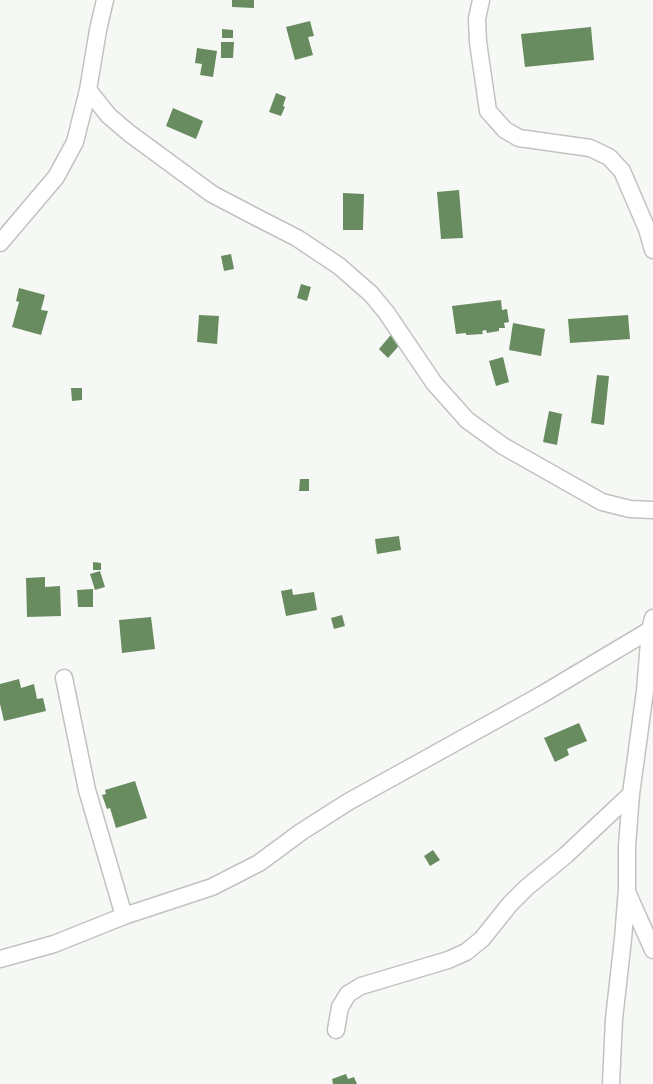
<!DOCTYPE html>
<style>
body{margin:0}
canvas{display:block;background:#f6f8f5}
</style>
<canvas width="653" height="1084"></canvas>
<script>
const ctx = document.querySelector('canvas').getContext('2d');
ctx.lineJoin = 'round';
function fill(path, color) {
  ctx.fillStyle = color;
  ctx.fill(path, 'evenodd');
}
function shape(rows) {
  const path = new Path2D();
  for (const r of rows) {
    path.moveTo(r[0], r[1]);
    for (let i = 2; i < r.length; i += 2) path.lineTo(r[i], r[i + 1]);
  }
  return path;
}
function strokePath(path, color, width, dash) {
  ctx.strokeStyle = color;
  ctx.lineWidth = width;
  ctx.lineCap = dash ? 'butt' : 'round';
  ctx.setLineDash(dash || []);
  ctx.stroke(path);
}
fill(shape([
 [232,0,254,0,254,8,232,7],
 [310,21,314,36,308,37,313,55,295,60,286,27],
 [591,27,594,60,525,67,521,34],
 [222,29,233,30,233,38,222,38],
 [221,42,234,42,233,58,221,58],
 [197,48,217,51,213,77,200,75,202,64,195,63],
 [276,93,286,97,283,106,285,107,281,116,269,112],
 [173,108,203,121,196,139,166,126],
 [459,190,463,238,441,239,437,192],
 [343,193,364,194,363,230,343,230],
 [231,254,234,269,224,271,221,256],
 [301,284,311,287,307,301,297,298],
 [19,288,45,295,41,310,48,311,41,335,12,327,19,302,16,301],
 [501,300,502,310,507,309,509,322,504,323,505,328,499,328,499,331,487,333,486,330,482,331,483,334,466,335,466,333,456,334,452,306],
 [199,315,219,316,217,344,197,342],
 [628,315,630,339,570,343,568,319],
 [513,323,545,329,541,356,509,350],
 [395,330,405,339,388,358,379,349],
 [503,357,509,382,496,386,489,361],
 [597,375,609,376,604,425,591,423],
 [71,388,82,388,82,400,72,401],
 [549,411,562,414,557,445,543,442],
 [300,479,309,479,309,491,299,491],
 [399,536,401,550,377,554,375,539],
 [93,562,101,563,101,570,93,570],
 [100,571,105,587,95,590,90,574],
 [45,577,45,587,60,586,61,616,27,617,26,578],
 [93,589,93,607,78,607,77,590],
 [292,589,293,595,314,592,317,610,286,616,281,591],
 [342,615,345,626,334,629,331,618],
 [151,617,155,649,122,653,119,620],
 [19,679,21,688,34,684,37,699,43,698,46,711,4,721,0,704,0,684],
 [579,723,587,741,567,749,569,755,555,762,544,738],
 [135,781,147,818,116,828,110,808,107,809,102,795,106,794,105,790],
 [433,850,440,860,430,866,424,856],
 [346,1074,348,1079,354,1077,357,1084,333,1084,332,1079]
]), '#688c5f');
const street = shape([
 [481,0,477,19,478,42,488,111,505,130,519,138,590,148,609,157,622,171,647,229,653,250],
 [88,90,109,116,129,133,212,194,254,216,297,238,339,266,371,294,386,312,434,383,467,420,503,446,602,502,630,509,653,510],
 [0,243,56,177,75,142,88,90,98,30,105,0],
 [64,678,87,790,124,916],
 [628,894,653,950],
 [0,959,54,944,124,916,212,887,259,863,301,832,348,802,541,695,650,630],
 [336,1030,340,1007,348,994,361,986,448,960,466,952,482,939,510,904,526,888,566,855,631,794],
 [611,1084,614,1019,623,939,627,889,627,846,631,794,645,691,650,630,653,618]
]);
strokePath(street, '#c0c3bf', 19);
strokePath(street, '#fff', 16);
</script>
